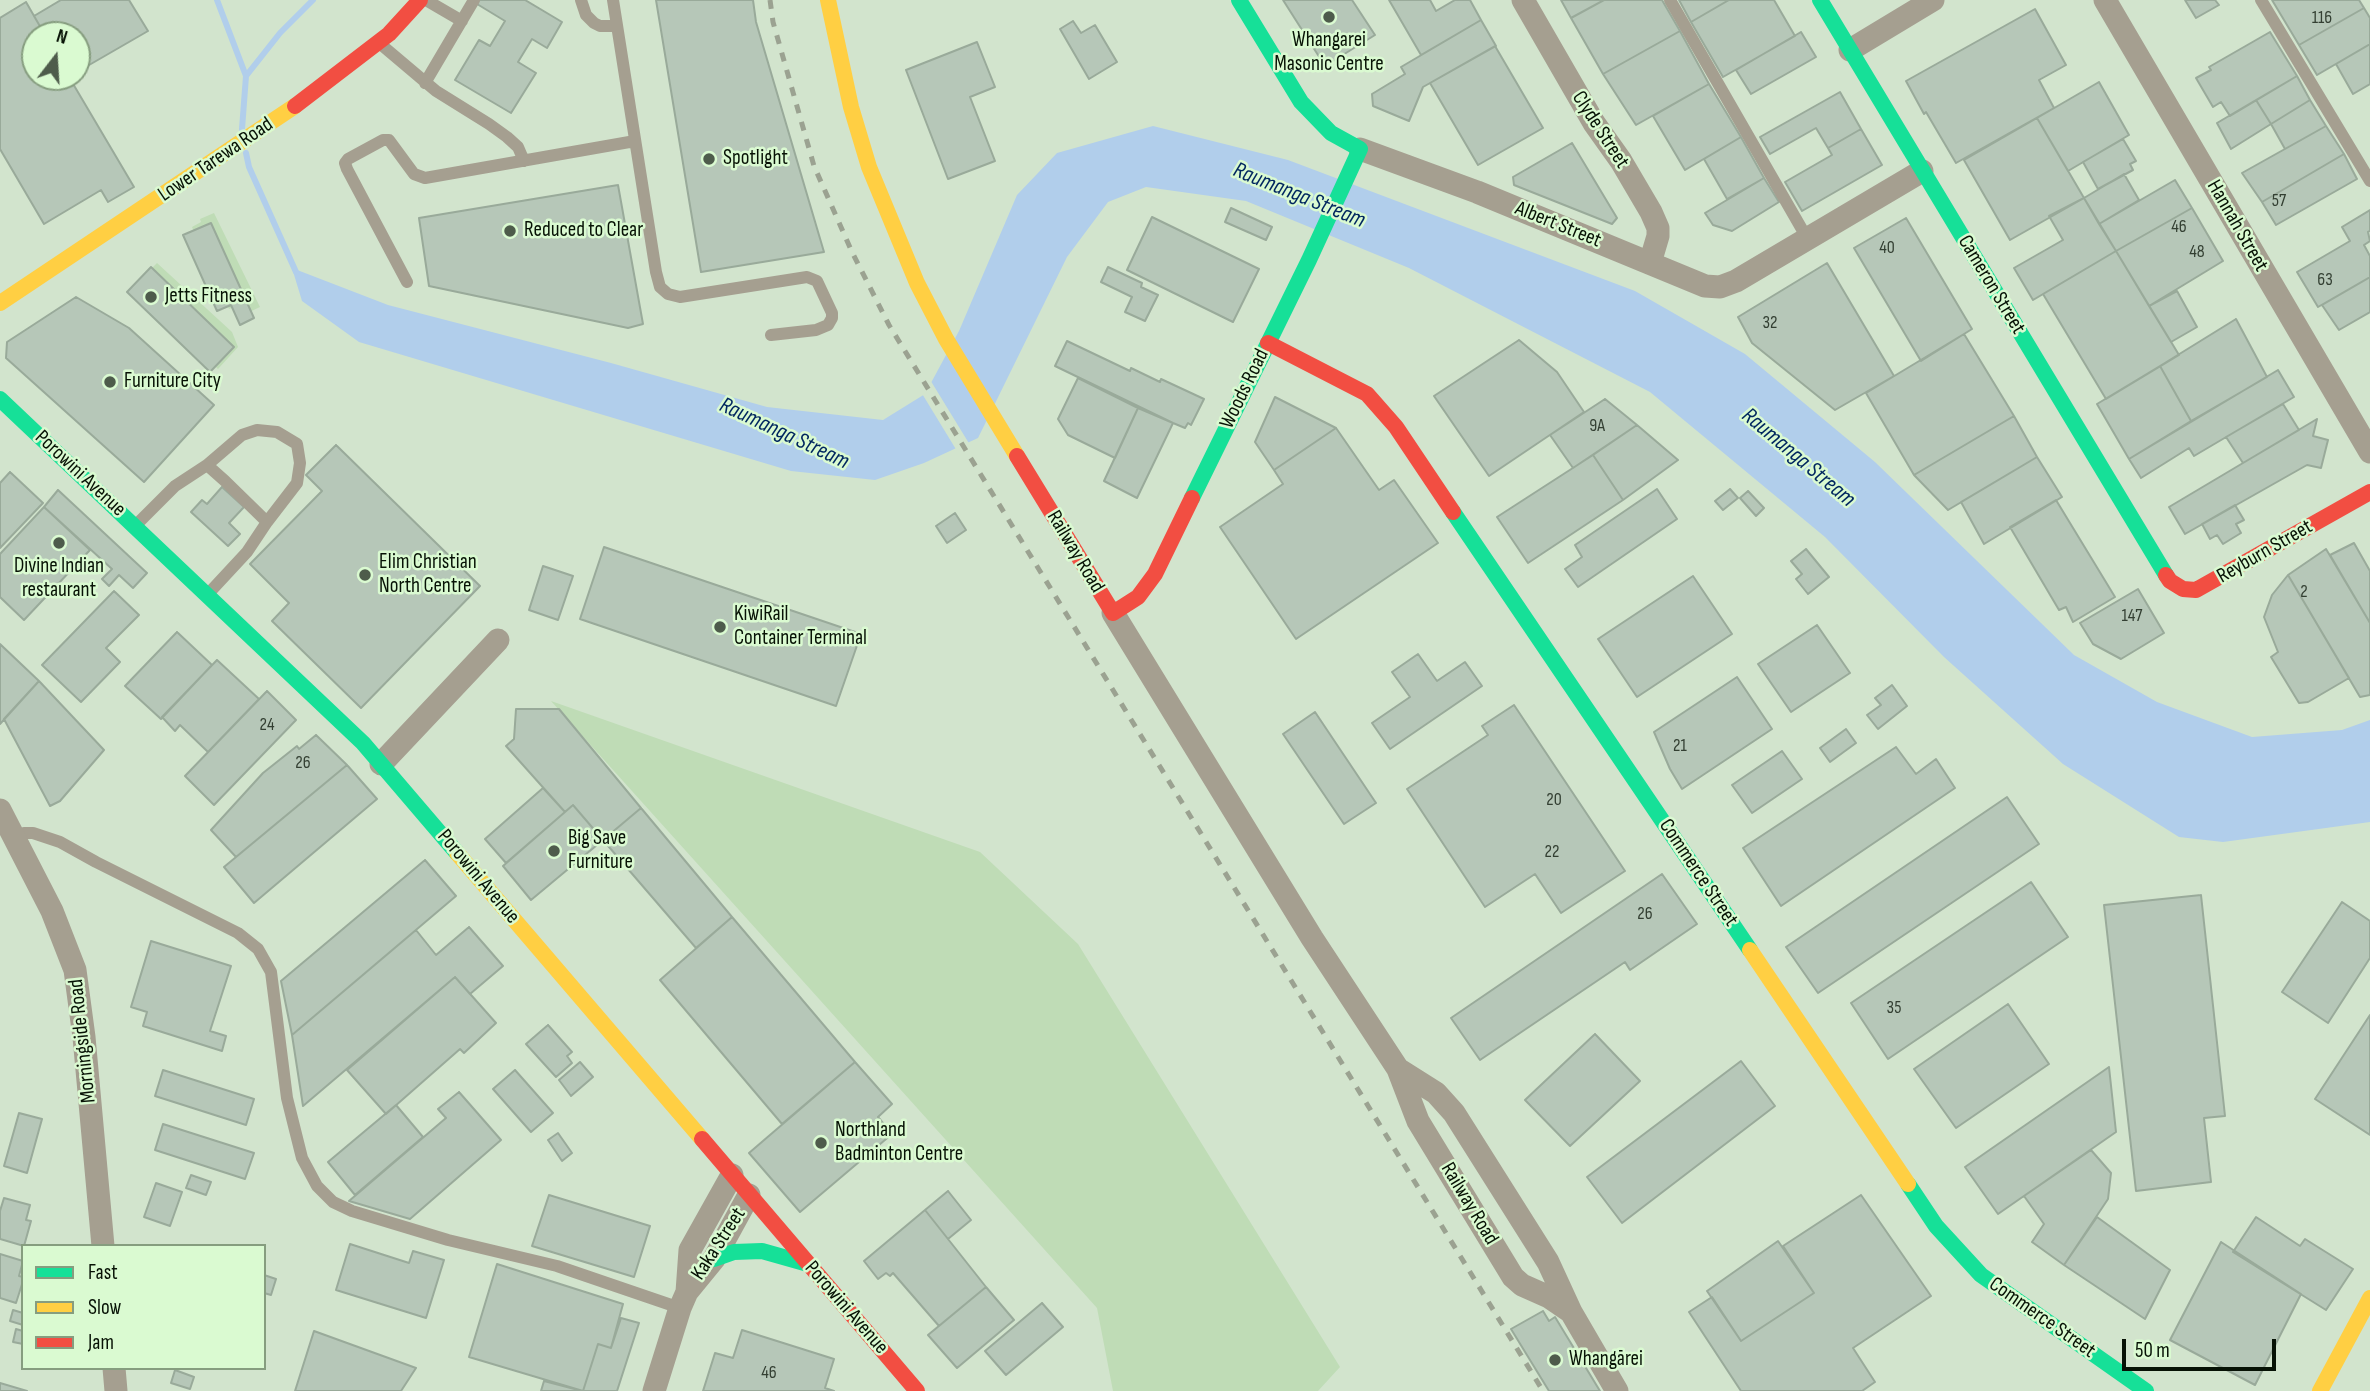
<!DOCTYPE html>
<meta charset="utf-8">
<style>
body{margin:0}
#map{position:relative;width:2370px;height:1391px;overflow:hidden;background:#d2e4cd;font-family:"Sofia Sans Condensed",sans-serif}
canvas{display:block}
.legend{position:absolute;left:21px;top:1244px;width:245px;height:126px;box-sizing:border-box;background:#dafad1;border:2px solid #869d7f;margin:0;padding:9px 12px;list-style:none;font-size:21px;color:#071205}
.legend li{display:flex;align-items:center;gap:14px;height:35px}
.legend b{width:35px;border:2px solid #869d7f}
.north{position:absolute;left:21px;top:21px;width:70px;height:70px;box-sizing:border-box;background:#dafad1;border:2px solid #869d7f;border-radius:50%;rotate:17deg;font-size:19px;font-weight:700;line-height:28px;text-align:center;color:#071205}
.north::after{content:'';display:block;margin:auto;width:24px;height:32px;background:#4e5c4b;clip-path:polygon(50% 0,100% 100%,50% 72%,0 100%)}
.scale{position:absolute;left:2122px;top:1339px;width:154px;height:32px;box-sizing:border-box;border:4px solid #071205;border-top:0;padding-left:9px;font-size:21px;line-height:24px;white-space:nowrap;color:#071205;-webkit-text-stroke:5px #dafad1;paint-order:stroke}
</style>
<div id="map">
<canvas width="2370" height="1391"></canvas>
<ul class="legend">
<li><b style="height:9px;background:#16e098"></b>Fast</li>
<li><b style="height:9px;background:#ffcf43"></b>Slow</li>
<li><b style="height:9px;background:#f24e42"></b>Jam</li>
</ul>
<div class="north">N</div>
<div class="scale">50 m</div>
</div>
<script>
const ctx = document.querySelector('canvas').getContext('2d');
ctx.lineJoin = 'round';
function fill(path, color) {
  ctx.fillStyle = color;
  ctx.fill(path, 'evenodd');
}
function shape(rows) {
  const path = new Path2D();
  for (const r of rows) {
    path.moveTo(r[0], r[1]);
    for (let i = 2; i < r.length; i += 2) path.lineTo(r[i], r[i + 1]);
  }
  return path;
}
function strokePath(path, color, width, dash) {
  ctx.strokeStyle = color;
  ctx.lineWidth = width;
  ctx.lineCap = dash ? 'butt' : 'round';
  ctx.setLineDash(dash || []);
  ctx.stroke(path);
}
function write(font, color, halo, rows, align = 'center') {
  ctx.font = font + ' "Sofia Sans Condensed",sans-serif';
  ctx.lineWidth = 5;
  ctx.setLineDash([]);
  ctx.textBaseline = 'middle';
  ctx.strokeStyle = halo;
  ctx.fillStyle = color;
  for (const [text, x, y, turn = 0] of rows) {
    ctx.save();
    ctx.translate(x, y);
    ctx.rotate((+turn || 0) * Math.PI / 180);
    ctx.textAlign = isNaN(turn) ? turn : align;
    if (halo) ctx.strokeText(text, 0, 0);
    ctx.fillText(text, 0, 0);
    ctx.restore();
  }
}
fill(shape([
 [214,213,260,307,241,316,236,306,229,309,192,227,201,222,200,219],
 [157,263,232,332,238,347,218,369,134,292,143,277],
 [551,701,980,852,1078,944,1340,1367,1318,1391,1113,1391,1097,1308]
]), '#bfdcb6');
fill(shape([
 [1153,126,1288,160,1635,291,1745,354,1875,462,2074,655,2157,702,2252,737,2342,730,2370,720,2370,822,2223,842,2179,837,2063,764,1944,657,1825,537,1650,392,1409,268,1246,201,1146,187,1108,202,1067,257,978,438,924,463,875,480,791,471,359,342,302,301,292,268,388,305,611,363,767,407,883,420,925,394,959,331,1017,195,1057,153]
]), '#b1ceeb');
fill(shape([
 [929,378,970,445,957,451,921,392]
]), '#d2e4cd');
strokePath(shape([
 [217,0,246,76,242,129],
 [246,76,280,33,313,0],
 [246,153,249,167,296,272]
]), '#b1ceeb', 6);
const building = shape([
 [61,0,129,0,148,31,77,72,77,35,45,35,34,16,61,0],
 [479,0,525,0,562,22,547,48,532,39,518,62,536,73,511,113,455,80,479,40,490,46,505,21,477,4,479,0],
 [656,0,753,0,756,22,824,252,701,272,656,0],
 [1283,0,1352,0,1375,35,1325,66,1283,0],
 [1389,0,1430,0,1436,11,1455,0,1470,0,1481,20,1421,55,1389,0],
 [1561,0,1604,0,1571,18,1561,0],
 [1604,0,1662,0,1680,31,1603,74,1571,18,1604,0],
 [1679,0,1729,0,1691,22,1679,0],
 [1729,0,1774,0,1795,36,1723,77,1691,22,1729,0],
 [2185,0,2215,0,2219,5,2196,18,2185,0],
 [2272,0,2359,0,2364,8,2299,45,2272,0],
 [26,2,45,35,35,35,35,77,69,77,134,187,108,202,101,190,44,224,0,149,0,18,26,2],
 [2364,8,2370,18,2370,44,2317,75,2299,45,2364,8],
 [2035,9,2066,65,2039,80,2054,108,1956,163,1926,112,1924,114,1906,81,2035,9],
 [1481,20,1496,46,1423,87,1409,121,1373,106,1372,94,1405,74,1401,67,1481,20],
 [1073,21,1081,33,1095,25,1117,62,1089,79,1060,29,1073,21],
 [1680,31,1709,84,1636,125,1603,74,1680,31],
 [1801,32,1816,57,1751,94,1736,70,1801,32],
 [2270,32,2297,76,2230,116,2221,102,2213,107,2196,78,2211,70,2209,67,2270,32],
 [977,42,995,87,970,97,995,161,948,179,906,70,977,42],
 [2370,44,2370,84,2353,94,2336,64,2370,44],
 [1495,46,1543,128,1478,165,1430,83,1495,46],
 [2297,76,2310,100,2271,124,2256,100,2297,76],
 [2099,82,2129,135,2068,171,2037,118,2099,82],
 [1709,84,1741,137,1685,170,1653,116,1709,84],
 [1840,92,1861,129,1828,148,1816,128,1770,154,1760,137,1840,92],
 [2256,100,2271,124,2231,149,2217,123,2256,100],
 [2310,100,2326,126,2285,149,2271,124,2310,100],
 [2037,118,2084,198,2010,240,1964,160,2037,118],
 [2326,126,2344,154,2262,202,2242,173,2326,126],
 [1861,129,1882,165,1802,211,1785,182,1832,155,1828,148,1861,129],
 [1741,137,1764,178,1727,199,1704,159,1741,137],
 [2123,139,2136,161,2130,164,2133,170,2098,189,2083,162,2123,139],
 [1572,143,1617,218,1612,224,1514,185,1513,177,1572,143],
 [2344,154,2357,179,2276,225,2262,202,2344,154],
 [2124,174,2139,200,2099,224,2084,198,2124,174],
 [1764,178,1779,202,1732,231,1713,225,1705,213,1764,178],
 [2175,180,2192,208,2116,251,2099,224,2175,180],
 [618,185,643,324,628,328,429,286,419,218,618,185],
 [2084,198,2116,251,2033,300,2014,268,2063,240,2049,216,2084,198],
 [1231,208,1272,227,1266,240,1225,222,1231,208],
 [2192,208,2223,261,2149,306,2116,251,2192,208],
 [2370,210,2370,231,2368,232,2370,241,2364,245,2370,256,2370,277,2318,307,2297,272,2350,241,2342,227,2370,210],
 [1152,217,1259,269,1233,322,1127,270,1152,217],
 [1906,218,1972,329,1921,361,1854,248,1906,218],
 [211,223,254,318,240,325,231,305,217,311,183,235,211,223],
 [2116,251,2179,355,2106,399,2043,294,2116,251],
 [1827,263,1894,376,1835,410,1752,343,1738,317,1827,263],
 [151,267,234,347,210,372,127,292,151,267],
 [1108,267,1142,283,1141,287,1158,295,1145,321,1125,312,1132,297,1101,282,1108,267],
 [2370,277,2370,312,2339,330,2322,305,2370,277],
 [2177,291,2197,327,2171,342,2149,306,2177,291],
 [76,297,129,328,214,405,144,482,6,358,7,342,76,297],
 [2236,319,2267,377,2191,421,2160,366,2236,319],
 [1964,334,2014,416,1914,475,1866,393,1964,334],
 [1519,340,1557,372,1584,412,1489,476,1434,396,1519,340],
 [1067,341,1130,371,1131,368,1160,382,1161,379,1204,399,1191,425,1188,423,1185,428,1173,423,1055,366,1067,341],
 [2160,366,2191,421,2129,459,2097,404,2160,366],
 [2278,370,2294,397,2194,456,2189,448,2141,478,2129,459,2278,370],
 [1078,378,1138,408,1115,458,1068,435,1058,419,1078,378],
 [1275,397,1336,428,1274,470,1255,442,1275,397],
 [1605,399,1637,425,1573,468,1550,435,1605,399],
 [2283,404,2299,430,2243,463,2226,437,2283,404],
 [1138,408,1173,423,1137,498,1104,481,1138,408],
 [2014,416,2037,457,1948,510,1914,475,2014,416],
 [2317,419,2313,436,2328,440,2321,468,2307,465,2185,534,2169,507,2317,419],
 [1637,425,1678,460,1623,500,1593,455,1637,425],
 [1336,428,1379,490,1394,480,1438,543,1296,639,1220,527,1283,484,1274,470,1336,428],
 [336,445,480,586,361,708,272,621,289,603,250,564,322,491,306,475,336,445],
 [1593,455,1623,500,1528,563,1497,517,1593,455],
 [2037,457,2062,497,1984,544,1961,502,2037,457],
 [10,472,43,503,0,548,0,483,10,472],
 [222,487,244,507,229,523,240,534,228,546,191,512,202,500,207,504,222,487],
 [1657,489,1677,519,1578,587,1565,569,1582,557,1575,545,1657,489],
 [1730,489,1738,498,1723,510,1715,501,1730,489],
 [58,490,147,573,133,588,119,575,109,586,102,579,112,569,44,507,58,490],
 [1748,491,1764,508,1756,516,1740,498,1748,491],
 [2056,500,2115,597,2073,622,2066,607,2059,610,2010,527,2056,500],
 [2235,505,2244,520,2236,524,2241,533,2223,544,2217,535,2210,539,2202,524,2235,505],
 [44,507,90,550,24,620,0,597,0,554,44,507],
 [955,513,966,530,947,543,936,526,955,513],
 [2354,543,2370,571,2370,623,2330,555,2354,543],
 [604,547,861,634,836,706,580,619,604,547],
 [1806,549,1829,577,1808,594,1796,579,1802,574,1791,561,1806,549],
 [2326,549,2370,623,2370,695,2360,697,2288,575,2326,549],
 [543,566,573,576,558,620,529,610,543,566],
 [2288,575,2349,678,2308,702,2299,703,2271,657,2278,652,2264,617,2272,595,2288,575],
 [1693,576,1732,634,1637,697,1598,639,1693,576],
 [2138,589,2164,633,2121,659,2093,644,2080,623,2138,589],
 [114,591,139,615,106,648,120,662,81,702,42,665,114,591],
 [1817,625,1850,673,1791,712,1758,664,1817,625],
 [177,632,212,665,161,719,125,686,177,632],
 [0,644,39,681,0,724,0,644],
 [1418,654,1437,681,1465,662,1482,686,1390,749,1372,723,1410,697,1392,672,1418,654],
 [217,660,259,699,208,752,180,725,175,731,162,717,217,660],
 [1737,677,1772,729,1682,789,1670,769,1654,732,1737,677],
 [39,681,104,750,60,801,50,806,4,719,39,681],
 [1892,685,1907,706,1878,729,1867,715,1881,705,1875,698,1892,685],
 [267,691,296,720,214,805,185,776,267,691],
 [1514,705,1625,871,1561,913,1535,874,1485,907,1407,789,1488,735,1482,726,1514,705],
 [516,709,559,709,641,808,603,840,573,805,565,812,506,746,514,739,516,709],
 [1315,712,1376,803,1344,824,1283,734,1315,712],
 [1846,729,1856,743,1830,762,1820,748,1846,729],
 [316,735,347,765,236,857,211,830,263,773,297,746,299,749,316,735],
 [1896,747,1916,774,1936,759,1955,788,1781,906,1743,848,1896,747],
 [1782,751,1802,779,1752,813,1732,785,1782,751],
 [347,765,377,799,254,903,224,867,347,765],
 [543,788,565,812,506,863,485,839,543,788],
 [2007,797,2039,844,1818,993,1786,947,2007,797],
 [573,805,603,840,531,900,503,866,573,805],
 [641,808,732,917,696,948,603,840,641,808],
 [425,860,456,896,292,1035,281,981,425,860],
 [1662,874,1697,924,1630,970,1625,962,1480,1060,1451,1018,1662,874],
 [2031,882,2068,937,1888,1059,1851,1003,2031,882],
 [2201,895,2225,1116,2204,1118,2211,1182,2136,1191,2104,905,2201,895],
 [2342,902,2370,921,2370,958,2328,1023,2282,992,2342,902],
 [732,917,855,1062,782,1124,660,980,732,917],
 [469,927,503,966,470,994,455,977,303,1106,292,1035,416,930,436,955,469,927],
 [151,941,231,966,210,1031,226,1036,222,1051,143,1026,147,1012,131,1007,151,941],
 [455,977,496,1023,464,1053,460,1049,386,1114,347,1070,455,977],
 [2008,1004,2049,1064,1956,1128,1914,1069,2008,1004],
 [2370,1015,2370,1135,2315,1099,2370,1015],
 [548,1025,572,1052,567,1056,572,1063,556,1077,526,1044,548,1025],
 [1595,1034,1640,1081,1570,1146,1525,1100,1595,1034],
 [1741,1061,1775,1106,1622,1223,1587,1177,1741,1061],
 [580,1062,593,1077,571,1096,559,1080,580,1062],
 [855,1062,892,1104,878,1117,892,1134,800,1212,749,1153,855,1062],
 [2109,1067,2116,1132,1998,1214,1965,1167,2109,1067],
 [163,1070,254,1099,246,1125,155,1096,163,1070],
 [515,1070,553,1113,531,1132,493,1089,515,1070],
 [459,1092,501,1140,410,1219,349,1201,446,1118,438,1109,459,1092],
 [396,1105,423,1137,355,1195,328,1162,396,1105],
 [19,1113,42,1119,27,1173,4,1166,19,1113],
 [163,1124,254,1153,245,1179,155,1150,163,1124],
 [558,1133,572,1153,562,1161,548,1140,558,1133],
 [2091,1150,2111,1173,2108,1199,2064,1265,2032,1242,2044,1224,2024,1196,2091,1150],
 [191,1175,211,1182,206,1195,186,1188,191,1175],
 [156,1183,182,1192,170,1226,144,1217,156,1183],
 [948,1191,971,1220,948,1239,925,1210,948,1191],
 [549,1195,650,1226,634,1277,532,1246,549,1195],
 [1861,1195,1931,1296,1853,1348,1875,1382,1862,1391,1741,1391,1689,1312,1712,1297,1741,1341,1814,1293,1783,1246,1861,1195],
 [4,1198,30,1205,26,1220,31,1221,24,1246,0,1239,0,1211,4,1198],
 [925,1210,986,1287,939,1326,893,1273,890,1276,886,1273,878,1279,864,1261,925,1210],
 [2097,1217,2170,1270,2145,1319,2064,1265,2097,1217],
 [2256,1217,2300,1246,2305,1239,2353,1269,2326,1310,2233,1252,2256,1217],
 [1778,1241,1814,1293,1741,1341,1707,1291,1778,1241],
 [2221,1242,2301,1294,2255,1385,2170,1340,2221,1242],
 [350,1244,409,1263,413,1251,444,1260,426,1318,336,1290,350,1244],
 [0,1254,23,1261,19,1276,23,1277,23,1281,16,1303,0,1298,0,1254],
 [497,1264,623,1304,611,1348,598,1344,583,1391,469,1357,497,1264],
 [264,1275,276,1279,271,1295,264,1293,264,1275],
 [986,1287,1014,1320,957,1368,928,1335,986,1287],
 [1042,1303,1063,1327,1006,1375,985,1351,1042,1303],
 [13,1310,23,1313,23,1325,10,1321,13,1310],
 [1543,1311,1549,1321,1555,1317,1600,1391,1549,1391,1511,1329,1543,1311],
 [621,1318,639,1323,617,1391,583,1391,598,1344,611,1348,621,1318],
 [16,1329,23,1331,23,1344,13,1342,16,1329],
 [742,1330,834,1359,825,1388,834,1391,703,1391,715,1353,733,1358,742,1330],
 [314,1331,416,1368,401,1391,295,1391,314,1331],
 [175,1370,194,1377,190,1389,171,1383,175,1370],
 [544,1381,582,1391,541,1391,544,1381],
 [0,1383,27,1391,0,1391,0,1383]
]);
fill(building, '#b6c7b8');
strokePath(building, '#99aa9a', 2);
strokePath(shape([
 [426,0,462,21],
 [581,0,586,15,594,23,600,26,617,26],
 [613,0,656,272,660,287,668,294,680,297,807,277,817,281,832,313,832,318,828,325,816,330,771,335],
 [1670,0,1807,238],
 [2261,0,2370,181],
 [378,42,436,91,489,124,507,137,518,147,524,161],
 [425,83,474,0],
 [407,282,347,169,345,163,348,159,383,140,389,140,414,174,425,178,635,141],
 [207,465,242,435,257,430,277,432,297,444,300,463,297,483,267,522],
 [135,526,175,486,207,465,225,481,267,522,247,552,208,594],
 [14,839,24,833,33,833,60,842,96,862,238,933,258,949,271,972,287,1098,302,1158,317,1186,333,1202,352,1211,448,1240,557,1266,680,1308]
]), '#a59f90', 12);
strokePath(shape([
 [1523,0,1594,123,1621,161,1651,212,1658,228,1658,236,1650,263],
 [2105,0,2370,452],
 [1850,50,1933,0],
 [1360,149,1477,192,1705,286,1720,287,1736,281,1922,171],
 [1113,613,1312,938,1398,1069,1418,1121,1513,1277,1522,1285,1549,1297,1571,1312],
 [381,764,498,640],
 [0,810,52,911,75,970,84,1037,103,1246],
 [1398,1069,1436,1093,1454,1113,1548,1262,1571,1312,1617,1391],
 [687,1292,690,1250,732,1175],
 [114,1368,116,1391],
 [654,1391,680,1308,687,1292,714,1259,749,1195]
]), '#a59f90', 23);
strokePath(shape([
 [1820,0,2166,575],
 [0,399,363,743,457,853],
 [1192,498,1309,260,1360,149,1331,133,1301,102,1239,0],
 [1453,512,1750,950],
 [1908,1184,1936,1226,1981,1275,2146,1391],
 [714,1259,734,1252,762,1251,808,1264]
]), '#16e098', 16);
strokePath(shape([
 [828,0,851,107,869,167,917,283,946,339,1017,456],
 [0,303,295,106],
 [457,853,702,1139],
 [1750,950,1908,1184],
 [2320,1391,2370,1298]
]), '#ffcf43', 16);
strokePath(shape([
 [295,106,389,34,420,0],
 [1268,343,1367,394,1396,427,1453,512],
 [1017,456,1113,613,1138,597,1155,574,1192,498],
 [2166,575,2170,581,2183,589,2196,590,2370,492],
 [702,1139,917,1391]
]), '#f24e42', 16);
strokePath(shape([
 [770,0,773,22,814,166,852,252,889,325,1543,1391]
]), '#9ba291', 5, [9, 9]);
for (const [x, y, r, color] of [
 [1329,17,7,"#4e5c4b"],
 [709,159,7,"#4e5c4b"],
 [510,231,7,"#4e5c4b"],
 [151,297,7,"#4e5c4b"],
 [110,382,7,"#4e5c4b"],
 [59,543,7,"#4e5c4b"],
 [365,575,7,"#4e5c4b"],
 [720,627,7,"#4e5c4b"],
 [554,851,7,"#4e5c4b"],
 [821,1143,7,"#4e5c4b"],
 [1555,1360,7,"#4e5c4b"]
]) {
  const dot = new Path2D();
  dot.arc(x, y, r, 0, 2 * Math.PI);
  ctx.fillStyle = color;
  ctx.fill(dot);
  strokePath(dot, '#dafad1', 2.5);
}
write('18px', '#333f32', null, [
 ["116",2322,18],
 ["57",2279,201],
 ["46",2179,227],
 ["40",1887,248],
 ["48",2197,252],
 ["63",2325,280],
 ["32",1770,323],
 ["9A",1597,426],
 ["2",2304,592],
 ["147",2132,616],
 ["24",267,725],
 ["21",1680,746],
 ["26",303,763],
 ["20",1554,800],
 ["22",1552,852],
 ["26",1645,914],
 ["35",1894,1008],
 ["46",769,1373]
]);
write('21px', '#071205', '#dafad1', [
 ["Whangarei",1329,41,"center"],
 ["Masonic Centre",1329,65,"center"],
 ["Spotlight",723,159],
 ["Reduced to Clear",524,231],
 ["Jetts Fitness",165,297],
 ["Furniture City",124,382],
 ["Elim Christian",379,563],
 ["North Centre",379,587],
 ["Divine Indian",59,567,"center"],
 ["restaurant",59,591,"center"],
 ["KiwiRail",734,615],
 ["Container Terminal",734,639],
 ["Big Save",568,839],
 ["Furniture",568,863],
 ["Northland",835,1131],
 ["Badminton Centre",835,1155],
 ["Whangārei",1569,1360]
], 'left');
write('21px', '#071205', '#dafad1', [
 ["Clyde Street",1600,130,57],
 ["Lower Tarewa Road",216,160,-34],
 ["Albert Street",1558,225,22],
 ["Hannah Street",2237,226,60],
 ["Cameron Street",1991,285,59],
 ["Woods Road",1245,389,-64],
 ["Porowini Avenue",80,474,43],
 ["Railway Road",1075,552,59],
 ["Reyburn Street",2265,552,-30],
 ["Commerce Street",1698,873,56],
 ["Porowini Avenue",478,877,50],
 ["Morningside Road",83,1041,-96],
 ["Railway Road",1469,1204,59],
 ["Kaka Street",719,1244,-57],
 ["Porowini Avenue",846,1308,49],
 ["Commerce Street",2042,1318,35]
]);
write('italic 23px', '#00265f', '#dafad1', [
 ["Raumanga Stream",1299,196,22],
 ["Raumanga Stream",784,434,25],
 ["Raumanga Stream",1798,458,40]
]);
</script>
